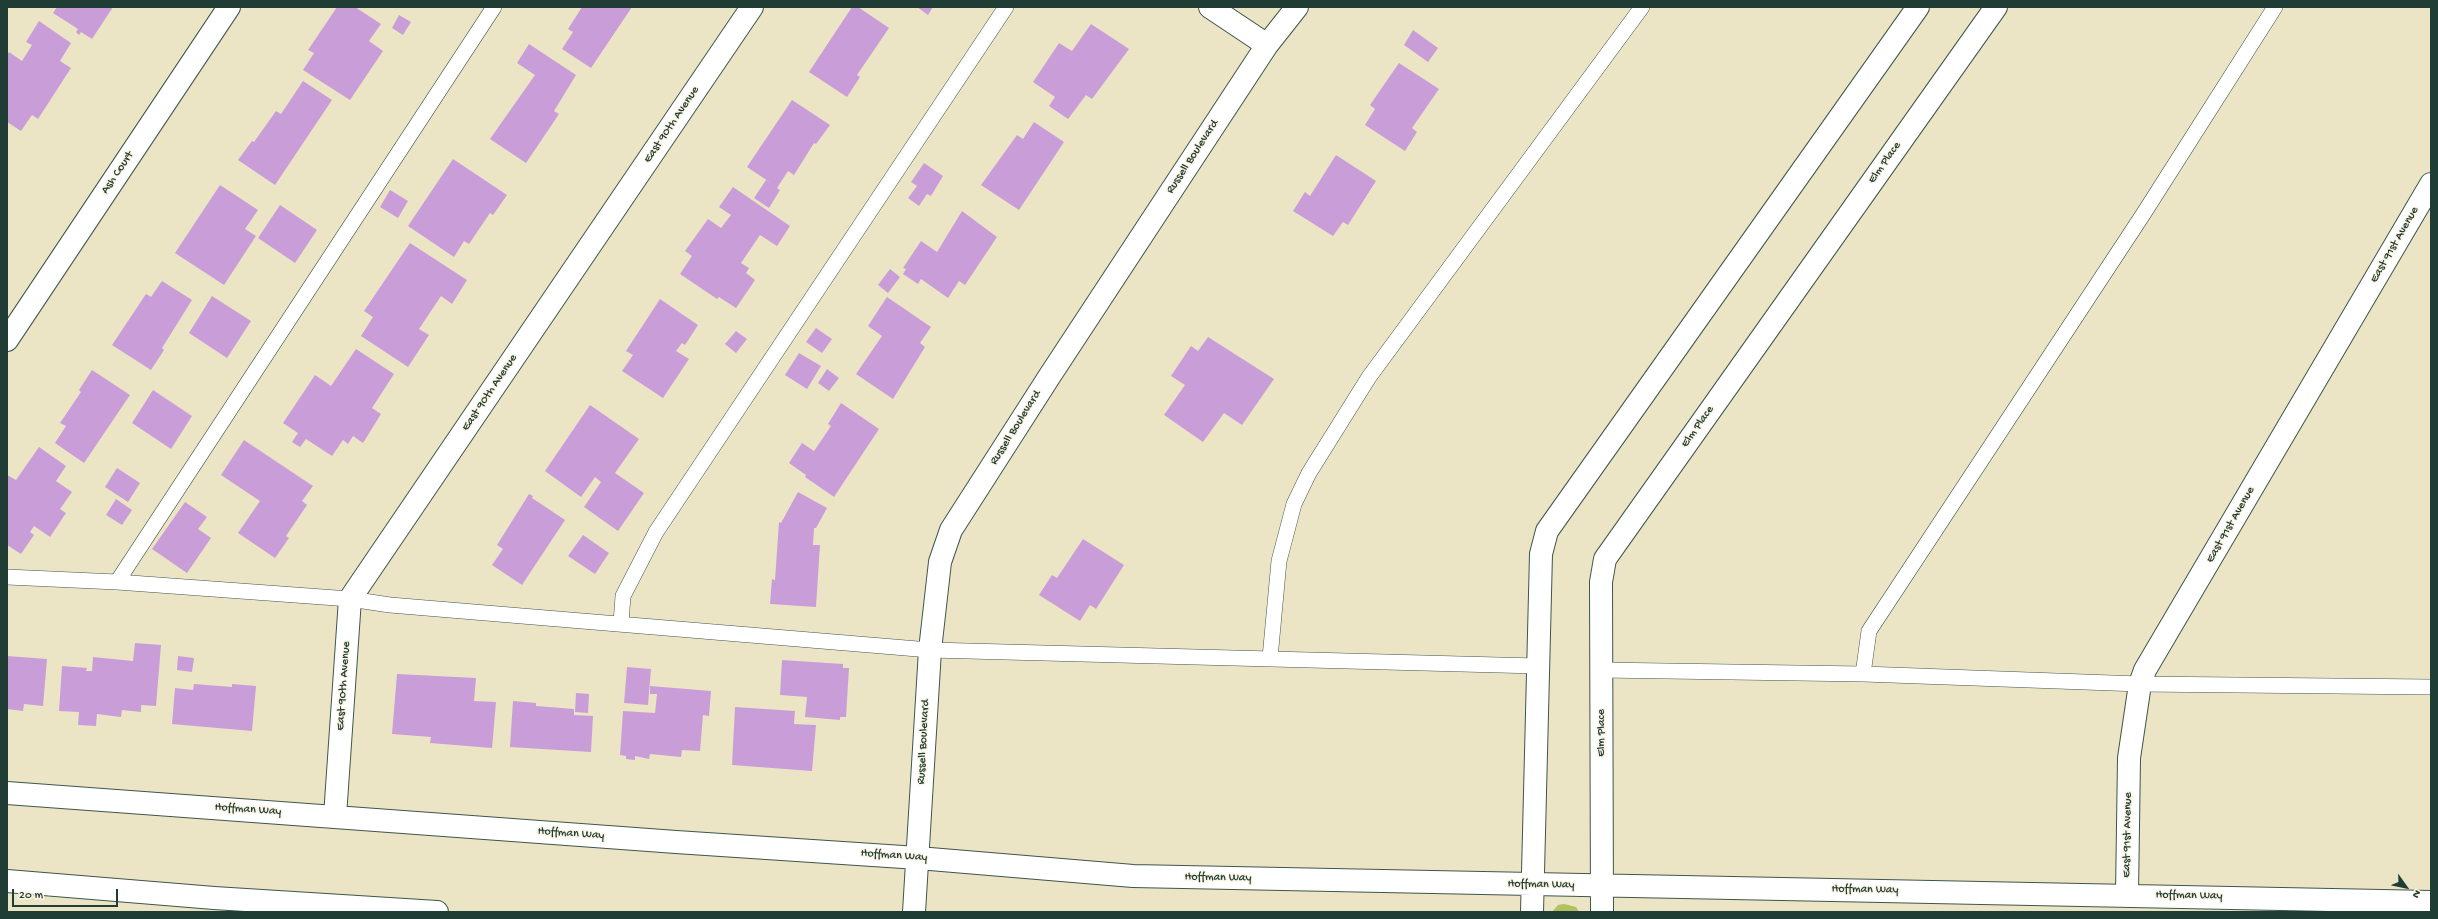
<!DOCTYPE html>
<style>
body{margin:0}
#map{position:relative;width:2438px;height:919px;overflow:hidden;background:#ebe5c6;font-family:"Gochi Hand",sans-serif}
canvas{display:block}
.frame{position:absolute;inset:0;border:8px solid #1f3d34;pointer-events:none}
.north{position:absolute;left:2386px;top:867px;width:40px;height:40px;-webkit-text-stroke:3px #fcf5e5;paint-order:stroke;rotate:123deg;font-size:11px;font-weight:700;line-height:16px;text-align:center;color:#1f3d34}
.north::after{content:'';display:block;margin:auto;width:14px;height:18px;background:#1f3d34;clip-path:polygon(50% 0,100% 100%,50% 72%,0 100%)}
.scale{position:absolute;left:12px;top:889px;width:106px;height:18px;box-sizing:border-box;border:2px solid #1f3d34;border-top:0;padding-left:5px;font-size:12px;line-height:14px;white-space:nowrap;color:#1f3d34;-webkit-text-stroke:3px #fcf5e5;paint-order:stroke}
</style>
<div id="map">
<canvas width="2438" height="919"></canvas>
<div class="frame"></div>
<div class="north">N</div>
<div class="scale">20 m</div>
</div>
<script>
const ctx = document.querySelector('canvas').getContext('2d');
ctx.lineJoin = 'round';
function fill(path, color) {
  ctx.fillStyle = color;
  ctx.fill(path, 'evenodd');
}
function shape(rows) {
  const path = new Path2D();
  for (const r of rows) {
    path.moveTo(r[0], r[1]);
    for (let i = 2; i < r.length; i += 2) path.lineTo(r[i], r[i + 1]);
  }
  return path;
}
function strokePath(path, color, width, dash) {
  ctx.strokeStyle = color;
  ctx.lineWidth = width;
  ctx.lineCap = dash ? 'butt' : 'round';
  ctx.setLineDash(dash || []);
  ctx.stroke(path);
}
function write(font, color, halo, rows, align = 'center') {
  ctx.font = font + ' "Gochi Hand",sans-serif';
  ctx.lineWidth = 3;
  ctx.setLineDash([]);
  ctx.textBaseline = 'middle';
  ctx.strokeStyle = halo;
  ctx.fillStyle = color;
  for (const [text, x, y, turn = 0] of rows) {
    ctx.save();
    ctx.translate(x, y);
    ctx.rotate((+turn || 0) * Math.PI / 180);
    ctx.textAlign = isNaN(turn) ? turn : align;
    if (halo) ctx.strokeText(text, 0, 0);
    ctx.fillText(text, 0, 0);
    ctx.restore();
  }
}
fill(shape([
 [1564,904,1576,907,1579,912,1552,912,1558,905]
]), '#b2c062');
fill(shape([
 [57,7,113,7,92,39,81,32,79,35,76,32,78,29,53,13],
 [337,7,355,7,381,24,369,41,383,51,350,100,303,70,314,53,308,50],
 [582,7,632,7,591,68,562,49,573,32,568,29],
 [852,7,858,7,889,28,857,75,860,77,847,97,809,72],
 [917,7,933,7,928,15],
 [399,15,411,22,403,35,392,28],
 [39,21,71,43,60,61,71,68,38,119,32,115,21,131,7,122,7,55,9,52,22,61,32,45,26,42],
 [1091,24,1129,49,1092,99,1086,95,1068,119,1049,106,1055,97,1033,82,1059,43,1072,51],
 [1413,30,1438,48,1428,62,1404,45],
 [529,44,576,75,554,111,559,114,526,163,490,139,535,75,517,63],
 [1399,63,1439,89,1412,128,1417,132,1405,151,1365,125,1375,109,1370,105],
 [303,81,332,100,275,185,238,160,252,141,254,142,276,111,281,114],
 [792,100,830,125,816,144,814,143,794,175,788,171,777,188,780,190,769,208,754,198,766,180,771,183,747,167],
 [1034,122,1064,142,1019,210,981,185,1017,135,1023,139],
 [1336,155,1376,181,1348,225,1343,222,1333,236,1293,211,1305,192,1310,196],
 [453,159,507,195,493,215,490,213,469,244,464,241,454,257,408,226],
 [924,163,943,176,931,196,927,194,919,206,908,198,917,186,911,182],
 [220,185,258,210,245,229,256,236,224,285,175,253],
 [733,187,790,226,777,246,760,235,741,263,749,268,746,273,755,280,736,308,719,297,717,299,680,274,692,256,685,251,708,219,721,228,731,215,719,207],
 [390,190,408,201,398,218,380,207],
 [280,205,317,230,295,263,258,238],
 [962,211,997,237,965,285,959,281,948,298,921,279,918,284,903,274,906,269,903,268,921,241,937,252],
 [410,243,467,280,452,304,441,296,419,329,429,335,408,367,361,336,373,317,364,311],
 [890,269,900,277,888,293,878,285],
 [162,281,192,300,162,348,164,350,151,370,112,345,146,294,151,297],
 [212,296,251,321,227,358,189,333],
 [887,297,931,327,920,343,925,347,893,399,856,374,882,336,868,326],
 [660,299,698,325,685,345,682,343,676,351,689,359,663,398,622,371,633,355,626,351],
 [816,328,832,339,822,353,806,342],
 [736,331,747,339,736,353,725,344],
 [1208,337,1274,379,1242,425,1224,413,1203,442,1164,415,1185,385,1171,376,1191,346,1198,351],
 [356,349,394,374,372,408,381,414,363,443,353,436,348,444,343,440,332,456,306,439,300,447,292,442,298,433,283,423,315,375,331,386],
 [799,353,821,366,807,389,785,375],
 [827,369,839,378,829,391,818,383],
 [92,370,130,395,84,463,55,443,66,426,60,423,81,392,79,390],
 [153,390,192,416,171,449,132,423],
 [841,403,879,429,834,497,805,477,806,475,789,463,802,443,814,451,831,426,828,424],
 [590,405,639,439,615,473,644,493,618,531,584,507,601,482,595,477,581,497,545,471],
 [244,440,313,486,302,501,307,505,286,536,289,538,275,558,238,533,260,501,221,475],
 [39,447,66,466,56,481,72,492,60,509,66,513,50,537,34,526,30,532,34,535,21,554,7,545,7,475,16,480],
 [117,468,140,483,128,502,105,487],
 [798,492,827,508,816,528,814,528,813,545,820,545,816,607,770,604,772,579,775,580,779,522,781,523],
 [529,494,533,496,532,498,565,520,522,585,492,565,503,549,497,545],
 [116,499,132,510,122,525,106,515],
 [185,502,207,517,198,529,211,538,187,573,152,549],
 [583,535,609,553,595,574,568,556],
 [1083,539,1124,565,1096,609,1090,605,1080,621,1039,595,1052,575,1057,578],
 [135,643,161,645,156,706,141,705,141,712,122,710,121,717,97,714,96,726,78,725,79,712,59,711,62,666,87,668,86,671,92,671,93,657,133,661],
 [7,656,47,659,43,706,24,704,23,711,7,709],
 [178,656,194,658,192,672,177,670],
 [782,660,843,664,843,668,849,668,846,717,840,717,840,720,805,717,807,697,780,695],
 [627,667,651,669,648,705,624,703],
 [397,674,476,678,474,701,496,702,492,748,430,743,431,737,392,734],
 [194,684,232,687,232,684,256,686,252,731,172,724,175,688,193,690],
 [650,686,711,691,709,716,703,715,700,751,682,750,681,757,650,754,649,759,635,756,635,760,626,759,626,756,620,755,623,711,655,713,657,694,650,694],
 [576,693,589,694,588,713,575,712],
 [513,701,536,703,536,706,574,709,574,715,593,716,591,752,510,747],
 [735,707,795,711,794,724,816,725,812,771,732,765]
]), '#c99ed8');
const lane = shape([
 [7,577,117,582,350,599,390,605,930,650,1537,666],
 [117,582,494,7],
 [621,623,623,596,656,532,1006,7],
 [1270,658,1279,561,1294,504,1309,473,1369,377,1642,7],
 [1601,670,1863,674,2140,684,2431,687],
 [1863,674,1869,631,2144,213,2275,7]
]);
const street = shape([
 [1210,7,1267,45],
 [7,340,229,7],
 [7,793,676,842,918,858,1133,876,2431,902],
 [335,816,350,599,752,7],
 [7,881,214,898,437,912],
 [2127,894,2129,758,2140,684,2145,670,2431,184],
 [914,912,930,650,940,562,951,530,1049,377,1267,45,1297,7],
 [1532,912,1541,554,1547,531,1918,7],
 [1602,912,1601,582,1605,559,1996,7]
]);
strokePath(lane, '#3e564a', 16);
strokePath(street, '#3e564a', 24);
strokePath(lane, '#fff', 15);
strokePath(street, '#fff', 22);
write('12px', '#1f3d34', '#fcf5e5', [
 ["East 90th Avenue",672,125,-56],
 ["Russell Boulevard",1193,157,-57],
 ["Elm Place",1885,163,-55],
 ["Ash Court",118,173,-56],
 ["East 91st Avenue",2395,245,-60],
 ["East 90th Avenue",490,393,-56],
 ["Elm Place",1698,427,-55],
 ["Russell Boulevard",1016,428,-58],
 ["East 91st Avenue",2231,525,-60],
 ["East 90th Avenue",344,686,-86],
 ["Elm Place",1602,733,-90],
 ["Russell Boulevard",924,742,-87],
 ["Hoffman Way",248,810,4],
 ["Hoffman Way",571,834,4],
 ["East 91st Avenue",2128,835,-89],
 ["Hoffman Way",894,856,4],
 ["Hoffman Way",1218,878,1],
 ["Hoffman Way",1541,885,1],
 ["Hoffman Way",1865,890,1],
 ["Hoffman Way",2189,896,1]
]);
</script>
